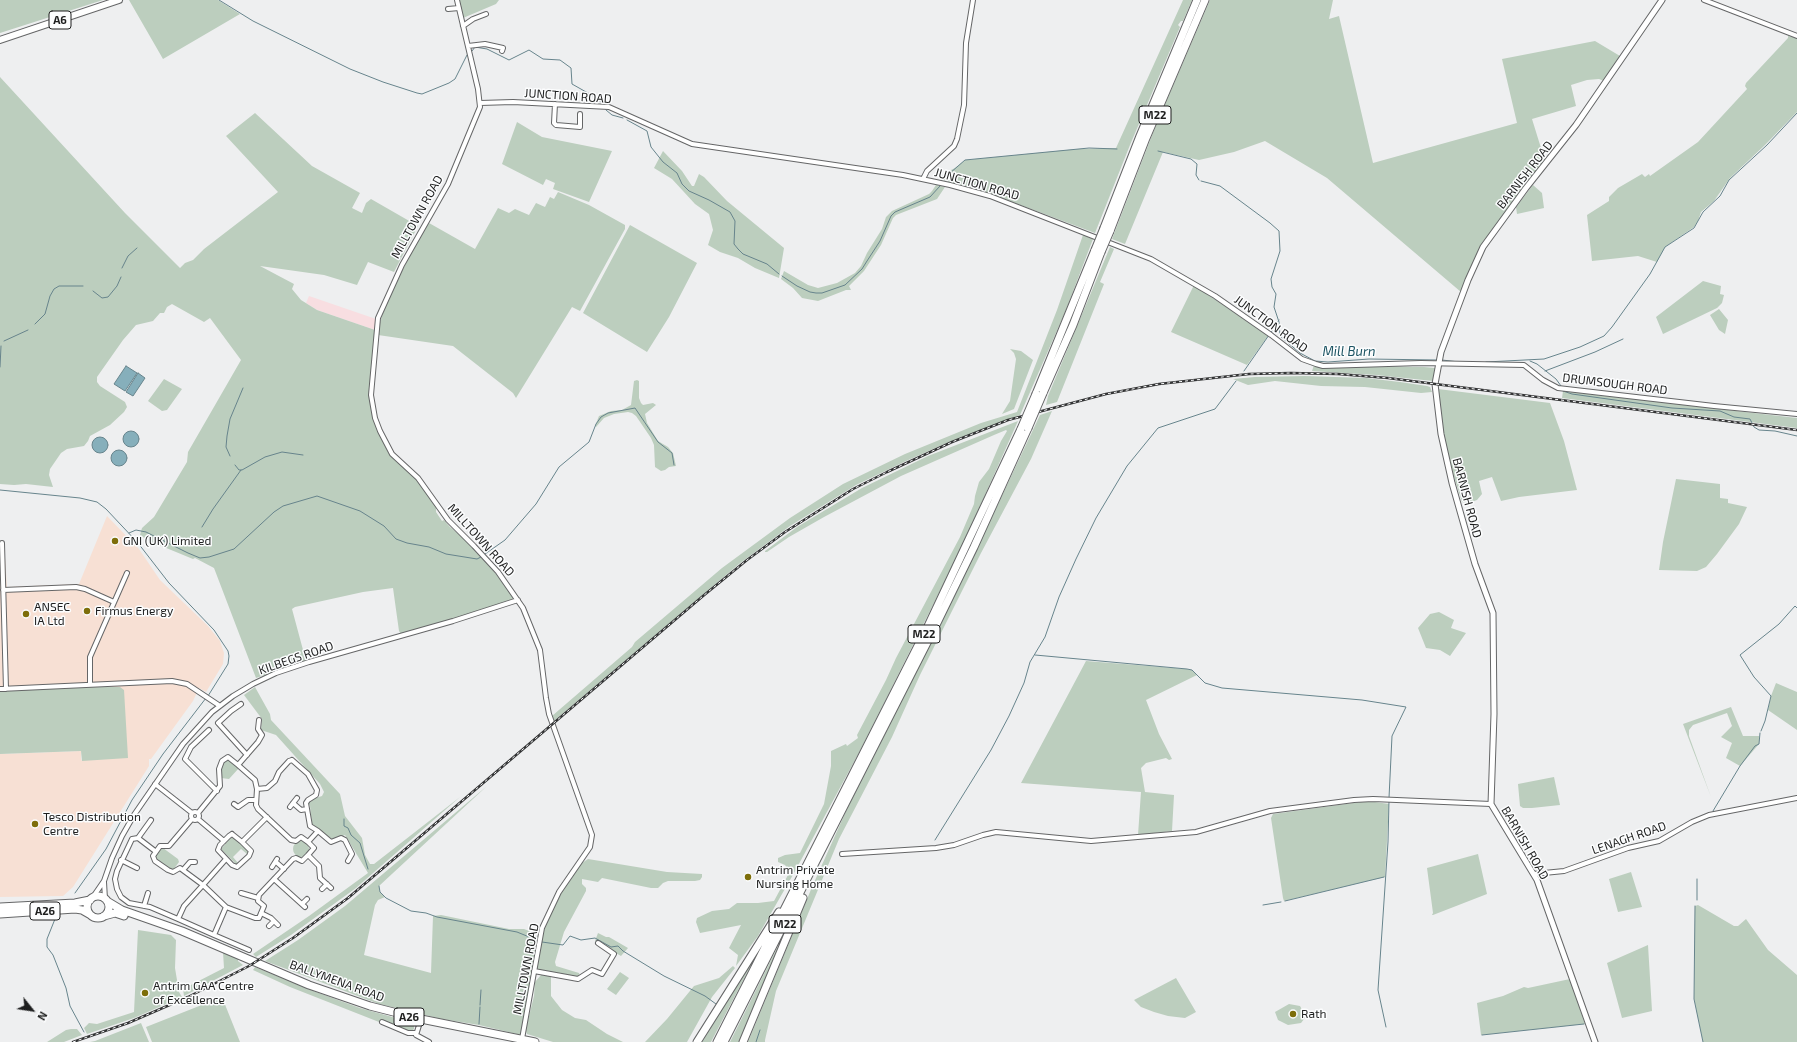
<!DOCTYPE html>
<style>
body{margin:0}
#map{position:relative;width:1797px;height:1042px;overflow:hidden;background:#eeeff0;font-family:"Exo 2",sans-serif}
canvas{display:block}
.north{position:absolute;left:12px;top:990px;width:40px;height:40px;-webkit-text-stroke:3px #fcfdfe;paint-order:stroke;rotate:120deg;font-size:11px;font-weight:700;line-height:16px;text-align:center;color:#1e1f1f}
.north::after{content:'';display:block;margin:auto;width:14px;height:18px;background:#1e1f1f;clip-path:polygon(50% 0,100% 100%,50% 72%,0 100%)}
</style>
<div id="map">
<canvas width="1797" height="1042"></canvas>
<div class="north">N</div>
</div>
<script>
const ctx = document.querySelector('canvas').getContext('2d');
ctx.lineJoin = 'round';
function fill(path, color) {
  ctx.fillStyle = color;
  ctx.fill(path, 'evenodd');
}
function shape(rows) {
  const path = new Path2D();
  for (const r of rows) {
    if (r.length === 3) {
      path.moveTo(r[0] + r[2], r[1]);
      path.arc(r[0], r[1], r[2], 0, 2 * Math.PI);
      continue;
    }
    path.moveTo(r[0], r[1]);
    for (let i = 2; i < r.length; i += 2) path.lineTo(r[i], r[i + 1]);
  }
  return path;
}
function strokePath(path, color, width, dash) {
  ctx.strokeStyle = color;
  ctx.lineWidth = width;
  ctx.lineCap = dash ? 'butt' : 'round';
  ctx.setLineDash(dash || []);
  ctx.stroke(path);
}
function write(font, color, halo, rows, align = 'center') {
  ctx.font = font + ' "Exo 2",sans-serif';
  ctx.lineWidth = 3;
  ctx.setLineDash([]);
  ctx.textBaseline = 'middle';
  ctx.strokeStyle = halo;
  ctx.fillStyle = color;
  for (const [text, x, y, turn = 0] of rows) {
    ctx.save();
    ctx.translate(x, y);
    ctx.rotate((+turn || 0) * Math.PI / 180);
    ctx.textAlign = isNaN(turn) ? turn : align;
    if (halo) ctx.strokeText(text, 0, 0);
    ctx.fillText(text, 0, 0);
    ctx.restore();
  }
}
fill(shape([
 [309,296,376,319,375,330,317,310,306,303]
]), '#f8dee1');
fill(shape([
 [107,516,139,549,160,580,208,626,220,641,224,653,223,664,206,692,199,688,193,701,151,759,149,759,149,766,73,887,63,896,0,897,0,754,81,751,81,761,116,687,0,691,0,543,4,542,7,587,79,584]
]), '#f7e0d4');
fill(shape([
 [0,0,103,0,0,33],
 [129,0,218,0,240,14,163,59],
 [459,0,499,0,496,4,463,18],
 [1183,0,1192,0,1183,21,1181,21,1178,25,1180,27,1130,145,1095,233,999,197,940,179,945,173,955,168,965,160,1077,149,1116,148],
 [1210,0,1333,0,1329,19,1339,16,1373,163,1517,123,1502,59,1595,41,1620,56,1604,81,1599,79,1587,80,1571,85,1576,106,1532,119,1545,161,1481,249,1474,260,1461,292,1327,178,1265,141,1234,152,1199,160,1163,152,1125,244,1112,239,1156,125],
 [1788,36,1797,38,1797,112,1765,145,1730,178,1714,201,1701,212,1698,221,1694,227,1665,247,1657,262,1638,256,1592,261,1587,215,1609,201,1609,197,1618,188,1642,174,1645,177,1649,174,1650,176,1698,142,1747,89,1745,86,1746,83,1788,38],
 [0,77,125,213,180,268,185,263,193,260,204,249,278,192,226,136,255,113,312,166,360,193,352,208,362,213,366,203,371,199,418,226,394,272,368,262,357,285,324,275,260,266,294,284,292,289,301,300,317,310,375,330,370,400,375,421,384,443,389,451,417,479,436,507,436,512,442,521,444,520,450,527,472,545,481,556,480,558,482,557,500,579,512,596,513,599,484,610,401,634,399,631,393,588,363,592,295,607,292,609,306,661,256,678,214,568,195,558,193,559,159,545,156,546,140,535,142,528,154,517,187,462,188,452,241,360,210,318,204,322,172,304,167,307,164,313,160,313,153,321,136,325,123,340,97,377,97,382,100,386,125,402,127,407,124,412,110,425,90,436,88,441,84,446,67,449,61,453,50,469,49,475,53,487,26,484,14,485,0,484],
 [517,122,542,137,612,151,589,202,553,189,555,183,546,179,543,185,502,164],
 [663,151,682,171,692,186,694,186,699,174,704,177,727,201,784,248,779,278,755,268,738,258,720,252,708,245,713,230,709,214,695,204,672,179,654,168],
 [936,185,945,187,937,199,896,215,893,218,881,245,864,271,849,286,851,290,846,290,818,301,802,298,793,288,781,279,784,271,808,285,818,288,837,283,855,273,861,266,867,253,882,229,886,217,892,211,929,194,932,191],
 [1533,185,1542,193,1544,208,1517,214,1516,207],
 [558,192,589,205,625,225,625,229,580,311,572,307,516,398,513,393,453,346,378,335,380,322,388,298,416,244,429,223,475,249,498,208,509,213,515,209,529,215,536,203,545,207,550,197,554,199],
 [630,225,697,263,669,317,647,352,583,313],
 [1083,235,1093,239,1066,310,1020,415,949,442,906,461,856,485,790,526,739,564,554,721,552,716,632,647,635,642,722,568,790,518,843,484,905,454,981,423,1017,412,1057,310],
 [1110,247,1114,249,1100,282,1104,284,1073,362,1057,402,1046,405,1048,396],
 [1703,281,1721,286,1720,294,1724,295,1722,303,1717,308,1663,334,1656,317],
 [1194,285,1268,336,1247,365,1171,332],
 [1719,309,1728,320,1725,334,1719,330,1710,315],
 [1010,349,1021,351,1033,360,1014,409,1002,414,1010,401,1016,359,1014,353],
 [1314,365,1424,367,1435,368,1435,371,1433,381,1376,375,1312,371],
 [1305,376,1366,378,1400,382,1427,386,1430,387,1432,392,1421,393,1365,387,1321,386,1275,381,1248,385,1233,379,1255,377],
 [164,379,182,389,167,410,162,411,148,401],
 [637,380,639,381,639,398,641,403,643,405,653,403,656,405,645,414,647,423,658,441,668,447,673,453,676,466,669,467,665,470,661,471,655,467,654,445,651,438,636,416,632,413,628,412,614,414,604,418,596,427,595,426,599,416,611,411,622,410,631,405,634,381],
 [1438,389,1550,403,1564,441,1577,490,1519,497,1501,501,1492,477,1479,481,1482,494,1477,500,1469,503,1462,502,1450,464,1444,435],
 [1563,391,1797,418,1797,428,1562,398],
 [1052,411,1031,459,981,553,920,675,892,737,839,839,776,991,765,1040,765,1042,748,1042,812,887,847,809,958,589,1040,415],
 [1018,421,961,549,862,747,794,873,758,936,736,966,738,955,729,948,741,925,700,933,696,922,697,918,712,911,729,909,737,903,758,903,774,901,788,875,788,869,785,865,778,862,778,858,785,855,800,853,824,804,831,766,831,751,846,744,847,746,858,738,857,735,886,680,896,658,960,537,974,504,975,496,979,482,989,469,1001,441,1007,431,1006,430,994,435,901,476,824,517,789,537,767,552,765,552,765,551,797,527,862,488,928,456],
 [1676,479,1720,484,1720,498,1728,499,1728,503,1747,507,1739,524,1717,554,1706,567,1697,571,1659,570,1663,542],
 [1439,612,1454,620,1451,628,1466,633,1450,656,1440,650,1426,648,1418,628,1430,614],
 [1086,661,1187,669,1192,670,1197,675,1146,700,1159,734,1172,759,1169,760,1166,758,1146,763,1141,768,1145,792,1174,795,1172,831,1138,835,1141,792,1021,783],
 [1776,683,1797,692,1797,730,1768,710,1771,696],
 [91,687,120,687,124,690,128,758,82,761,81,751,0,754,0,691],
 [255,687,270,714,271,720,340,794,345,816,362,838,365,855,370,864,374,864,460,797,356,888,291,935,256,957,253,954,309,916,368,873,345,835,333,840,312,825,310,806,308,803,313,799,322,796,324,792,320,784,276,735,261,730,262,719,244,695],
 [1731,707,1743,736,1759,736,1759,744,1740,766,1726,758,1732,743,1721,737,1732,726,1727,713,1693,725,1689,730,1689,736,1711,797,1683,724],
 [228,759,239,768,229,779,221,778,221,769,223,763],
 [1554,777,1560,805,1532,808,1523,808,1520,806,1518,784],
 [487,786,379,886,380,892,385,897,378,900,375,905,364,955,431,973,433,916,441,915,509,929,524,929,529,931,537,937,521,1035,479,1025,442,1019,379,1004,265,961,298,940,345,906],
 [1360,802,1375,802,1389,804,1385,877,1284,901,1283,898,1271,818,1273,814],
 [230,838,235,838,249,851,247,854,241,849,233,857,238,863,236,864,221,849],
 [301,849,8],
 [163,848,178,859,179,862,173,870,156,860,155,857,160,849],
 [1478,854,1487,894,1433,915,1432,915,1433,913,1427,868],
 [588,859,667,872,702,874,702,877,700,880,695,881,668,881,663,883,658,888,651,888,602,878,598,882,582,879,582,884,586,888,586,891,564,932,555,962,556,966,579,973,580,977,536,970,544,929,548,916,568,881,582,863],
 [1631,872,1642,907,1618,912,1609,879],
 [1698,905,1734,926,1738,926,1746,919,1768,950,1797,975,1797,1042,1703,1042,1694,999,1695,906],
 [138,930,171,935,176,940,175,968,179,992,182,997,134,1018,87,1034,84,1028,89,1023,97,1024,134,1012],
 [598,933,606,937,609,937,628,948,621,956,595,941],
 [763,942,711,1042,702,1042],
 [1648,945,1652,1011,1622,1018,1607,963],
 [779,947,739,1042,730,1042,777,948],
 [223,952,238,959,238,961,243,965,184,996,183,989,224,968],
 [733,966,735,968,712,997,687,1042,645,1042,667,1019,694,986,719,978],
 [255,967,316,992,360,1008,414,1023,414,1029,412,1031,409,1031,382,1020,379,1022,290,987,253,970],
 [620,972,629,978,616,995,607,989],
 [541,975,551,976,551,996,562,1010,575,1018,586,1020,607,1034,623,1042,553,1042,527,1034,526,1031,527,1024,534,996,535,982],
 [1176,978,1196,1012,1185,1018,1168,1016,1154,1012,1141,1007,1134,1000],
 [1570,979,1585,1024,1481,1035,1477,1003,1503,996,1524,987,1528,988],
 [222,997,240,1042,152,1042,146,1027],
 [1289,1004,1300,1006,1304,1013,1308,1014,1301,1023,1288,1025,1278,1020,1275,1012],
 [141,1023,149,1042,90,1042,95,1041],
 [71,1029,77,1029,82,1035,64,1042,47,1042,66,1030]
]), '#bccebe');
const water = shape([
 [126,366,137,373,125,391,114,384,126,366],
 [138,373,145,378,133,396,126,392,138,373],
 [131,439,8],
 [100,445,8],
 [119,458,8]
]);
fill(water, '#86afbb');
strokePath(water, '#67848c', 1);
strokePath(shape([
 [219,0,253,21,350,69,383,82,417,93,422,94,449,83,455,79,467,55],
 [472,51,475,47,487,49,509,60,529,50,543,59,560,60,571,68,572,84,595,97,602,103],
 [606,110,612,115,623,118],
 [627,120,647,131,651,147,663,162,677,173,682,184,689,191,709,200,730,212,735,221,734,244,738,249,743,254,767,264,779,274],
 [1158,151,1191,159,1197,164,1196,175,1199,180],
 [942,180,965,160,1089,148,1117,149],
 [1201,181,1220,186,1270,223,1279,231,1280,251,1271,279,1272,287,1276,294,1274,307,1279,322,1280,336,1300,353,1315,361,1328,362,1369,359,1437,360],
 [122,268,128,256,137,248],
 [782,276,797,286,810,292,816,293,822,293,845,285,862,269,867,261,880,241,891,216,895,212,930,197,940,186],
 [93,291,102,298,108,297,117,286,121,277],
 [35,324,45,314,50,296,54,289,59,286,83,286],
 [1271,332,1279,320],
 [4,341,28,330],
 [1442,360,1459,362],
 [1530,361,1537,364,1556,379,1561,386],
 [1486,362,1544,359,1580,347,1604,336,1612,327,1650,274,1665,247,1694,228,1703,212,1720,196,1729,180,1767,145,1797,113],
 [0,367,1,346],
 [1244,371,1269,335],
 [1545,371,1595,352,1623,339],
 [1563,391,1572,394,1672,408,1720,411,1734,417,1750,419,1754,427,1759,430,1775,431,1797,436],
 [230,456,226,447,227,436,230,419,243,388],
 [235,465,239,470,242,470,265,457,282,452,303,455],
 [0,490,80,498,97,502,106,509,138,543,169,583,214,630,228,651,229,656,228,664,208,696],
 [202,527,213,509,241,470],
 [129,533,136,530,146,532,188,553,200,558,209,557,234,549,274,512,283,506,317,496,360,511,384,526,396,539,407,543,429,547,446,554,477,559,481,557],
 [485,554,505,540,536,504,559,467,589,442,596,424,601,417,608,413,635,408,658,442,672,453,674,465],
 [1035,655,1187,669,1192,670,1205,683,1222,688,1362,700,1406,707,1392,736,1389,798],
 [1761,731,1765,721,1771,696,1754,677,1740,655,1779,624,1795,606,1797,608],
 [1713,811,1740,766,1755,746,1759,744,1760,733],
 [344,819,344,826,348,828,351,835,360,843,368,869],
 [935,840,991,750,1009,716,1024,683,1030,662,1045,637,1059,597,1076,559,1096,518,1127,466,1158,428,1215,409,1236,381],
 [1697,879,1697,900],
 [379,886,380,892,386,898,411,911,426,913,437,917,517,932,539,941],
 [75,893,106,849,132,800,163,754,206,698],
 [1285,901,1384,877],
 [1263,905,1281,902],
 [1695,906,1694,999,1703,1042],
 [55,919,47,939,47,947,53,955,66,988,70,1006,84,1032],
 [542,942,563,945,570,936,581,940,595,938,611,947,618,946,623,951,664,976,705,996,716,1004],
 [480,1005,481,990],
 [479,1024,480,1007],
 [1386,1027,1378,990,1388,842,1389,801],
 [1482,1035,1584,1024],
 [756,1042,760,1030]
]), '#67848c', 1);
const minor = shape([
 [457,0,478,89,480,107,448,184,402,265,378,318,371,395,375,418,380,431,392,454,418,478,448,520,474,546,498,572,523,608,540,650,546,698,549,714,592,835,590,847,559,892,542,928,522,1039],
 [1704,0,1797,36],
 [448,9,459,8],
 [463,26,473,19,486,14],
 [468,46,485,44,503,48,502,51],
 [480,103,513,102,609,107,692,144,903,175,950,185,990,196,1151,259,1215,296,1271,335,1302,359,1316,364,1323,366,1421,363,1524,365,1543,380,1558,388,1714,406,1797,414],
 [555,104,554,123,556,125,580,127,580,114],
 [923,179,927,171,954,146,957,139,964,105,966,43,973,0],
 [2,543,6,689],
 [3,590,76,587,85,589,114,602],
 [90,685,90,657,127,573],
 [0,689,172,681,187,684,220,706],
 [241,704,231,711,218,723,247,755],
 [209,730,191,747,185,759,217,791],
 [292,760,308,774,317,790,316,795,308,800,306,803,310,826,318,831,308,842,301,837,296,841,291,840,258,809,256,805,257,789,267,788,275,781,279,772,289,761,292,760],
 [238,765,255,780,257,789],
 [155,784,192,813],
 [293,803,301,810,307,809],
 [234,804,238,807,248,800,256,800],
 [290,807,297,798],
 [195,816,4],
 [198,813,220,786,219,769,222,761,228,757,238,765,258,742,262,735,258,729,259,720],
 [198,819,224,841],
 [318,831,331,842,341,838,345,840,352,854,348,861],
 [232,834,242,842,251,851,249,856,237,867,232,865,218,850,220,845,229,836,232,834],
 [138,838,151,820],
 [242,842,267,817],
 [155,851,138,838,132,839,117,871,115,879,117,889,121,897,129,903,150,907,178,919,184,906,203,885,180,868,173,872,168,870,155,861,153,856,160,846,169,846,192,819],
 [842,854,936,848,954,845,983,835,996,832,1091,841,1196,832,1270,811,1354,800,1373,799,1491,804],
 [308,855,319,866,320,878,331,888],
 [121,860,137,868],
 [276,862,284,869],
 [272,867,277,859],
 [183,870,190,862,195,862],
 [1534,874,1564,871,1628,848,1659,841,1692,822,1709,815,1797,798],
 [274,879,305,907],
 [104,882,105,899],
 [322,889,327,884],
 [241,893,258,898],
 [93,897,104,881,112,858,122,836,134,815,183,744,212,712,233,696,253,684,276,673,309,662,453,621,518,600],
 [302,904,307,899],
 [144,906,148,893],
 [226,907,203,885,226,859],
 [261,913,271,918,278,925],
 [178,919,214,935],
 [269,926,274,921],
 [249,950,214,935,226,907,255,918,259,918,264,906,258,901,259,895,293,859,296,858,302,861,308,855,314,848,308,842],
 [534,971,578,979,592,970,602,974,614,954,598,943],
 [421,1019,416,1035,429,1042],
 [382,1022,408,1033,416,1033]
]);
const tertiary = shape([
 [1595,1042,1537,880,1491,804,1494,714,1493,613,1475,564,1452,483,1441,434,1435,384,1441,352,1468,280,1483,247,1526,188,1576,125,1662,0]
]);
const primary = shape([
 [0,40,119,0]
]);
const trunk = shape([
 [98,907,11],
 [107,901,122,910,182,931,309,985,370,1006,421,1019,535,1042],
 [0,907,75,903,90,900],
 [0,914,75,909,82,910,89,914],
 [104,916,115,913,124,916]
]);
const motorway = shape([
 [1104,228,1140,136,1197,0],
 [1110,231,1146,138,1205,0],
 [1043,393,1073,325,1101,252],
 [1036,394,1095,250],
 [697,1042,779,912],
 [717,1042,929,624,1021,429],
 [724,1042,936,625,974,547,1028,428],
 [743,1042,803,898]
]);
strokePath(minor, '#656667', 6);
strokePath(tertiary, '#656667', 7);
strokePath(primary, '#656667', 8);
strokePath(trunk, '#656667', 9);
strokePath(motorway, '#656667', 9);
strokePath(minor, '#fff', 4);
strokePath(tertiary, '#fff', 5);
strokePath(primary, '#fff', 6);
strokePath(trunk, '#fff', 7);
strokePath(motorway, '#fff', 7);
const rail = shape([
 [73,1042,128,1023,188,997,249,966,293,938,348,898,703,596,747,560,785,532,853,489,887,472,952,442,1008,420,1106,394,1159,384,1249,374,1291,373,1338,374,1388,378,1797,430]
]);
strokePath(rail, '#333435', 2.5);
strokePath(rail, '#fcfdfe', 1, [3]);
const motorwayBridge = shape([
 [1095,250,1104,228],
 [1101,252,1110,231],
 [1028,428,1043,393],
 [1021,429,1036,394]
]);
strokePath(motorwayBridge, '#656667', 9, []);
strokePath(motorwayBridge, '#fff', 7);
for (const [x, y, r, color] of [
 [115,541,4,"#7d6e0a"],
 [87,611,4,"#7d6e0a"],
 [26,614,4,"#7d6e0a"],
 [35,824,4,"#7d6e0a"],
 [748,877,4,"#7d6e0a"],
 [145,993,4,"#7d6e0a"],
 [1293,1014,4,"#7d6e0a"]
]) {
  const dot = new Path2D();
  dot.arc(x, y, r, 0, 2 * Math.PI);
  ctx.fillStyle = color;
  ctx.fill(dot);
  strokePath(dot, '#fcfdfe', 1.5);
}
for (const [x, y, w] of [
 [60,20,22],
 [1155,115,32],
 [924,634,32],
 [45,911,30],
 [785,924,32],
 [409,1017,30]
]) {
  const box = new Path2D();
  box.roundRect(x - w / 2, y - 9, w, 18, 3);
  ctx.fillStyle = '#fcfdfe';
  ctx.fill(box);
  strokePath(box, '#1e1f1f', 1);
}
write('bold 11px', '#1e1f1f', null, [
 ["A6",60,20],
 ["M22",1155,115],
 ["M22",924,634],
 ["A26",45,911],
 ["M22",785,924],
 ["A26",409,1017]
]);
write('12px', '#1e1f1f', '#fcfdfe', [
 ["JUNCTION ROAD",568,96,4],
 ["BARNISH ROAD",1525,175,-52],
 ["JUNCTION ROAD",977,184,16],
 ["MILLTOWN ROAD",417,217,-61],
 ["JUNCTION ROAD",1271,324,36],
 ["DRUMSOUGH ROAD",1615,384,7],
 ["BARNISH ROAD",1467,498,75],
 ["MILLTOWN ROAD",481,540,48],
 ["KILBEGS ROAD",296,658,-19],
 ["LENAGH ROAD",1629,838,-19],
 ["BARNISH ROAD",1525,843,60],
 ["MILLTOWN ROAD",526,969,-79],
 ["BALLYMENA ROAD",337,981,20]
]);
write('12px', '#1e1f1f', '#fcfdfe', [
 ["GNI (UK) Limited",123,541],
 ["ANSEC",34,607],
 ["IA Ltd",34,621],
 ["Firmus Energy",95,611],
 ["Tesco Distribution",43,817],
 ["Centre",43,831],
 ["Antrim Private",756,870],
 ["Nursing Home",756,884],
 ["Antrim GAA Centre",153,986],
 ["of Excellence",153,1000],
 ["Rath",1301,1014]
], 'left');
write('italic 13px', '#1a5261', '#fcfdfe', [
 ["Mill Burn",1349,352]
]);
</script>
